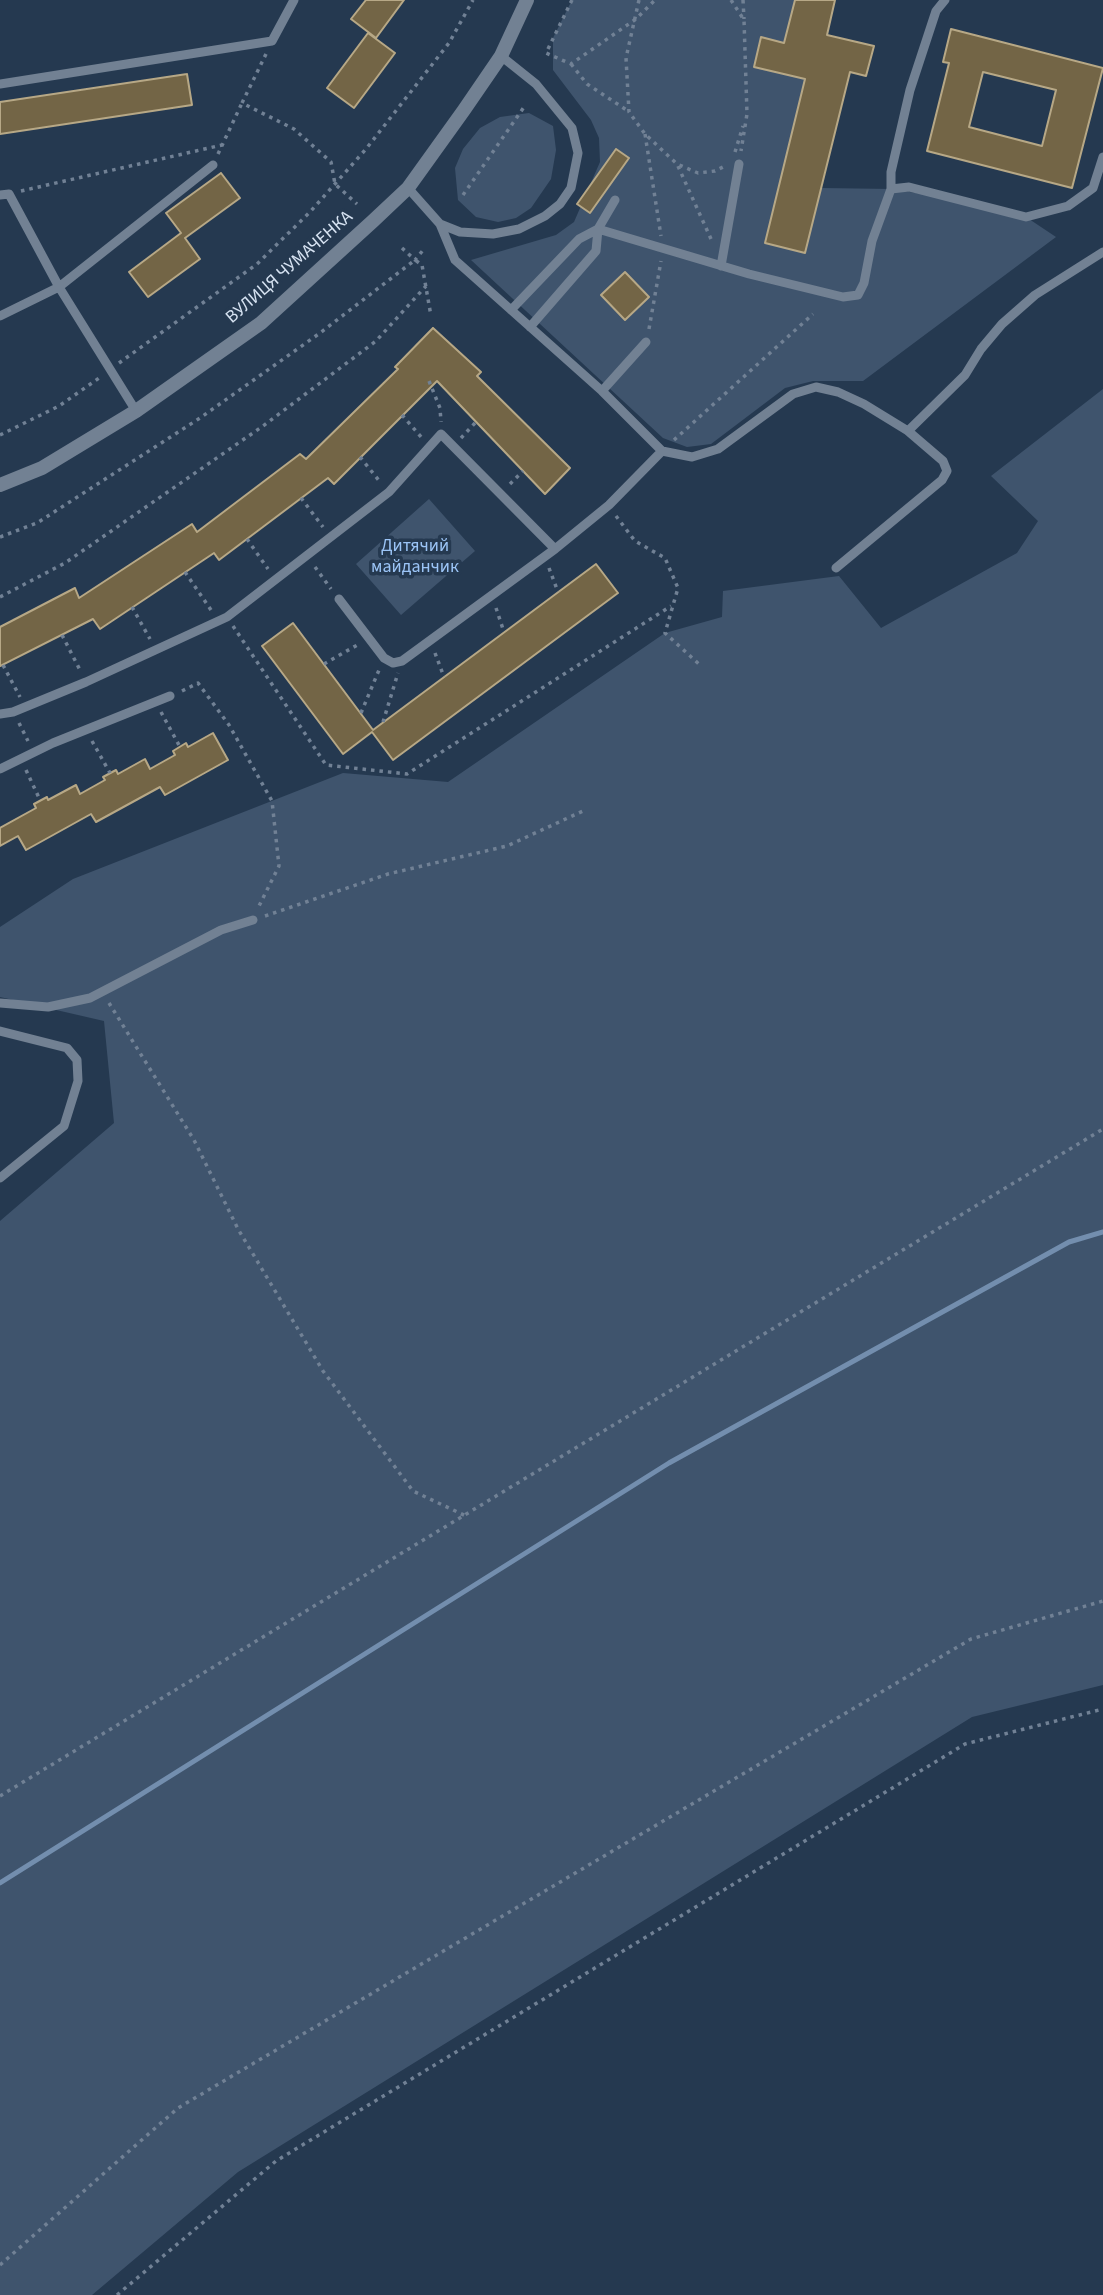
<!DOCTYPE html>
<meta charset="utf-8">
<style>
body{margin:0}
canvas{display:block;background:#253950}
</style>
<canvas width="1103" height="2295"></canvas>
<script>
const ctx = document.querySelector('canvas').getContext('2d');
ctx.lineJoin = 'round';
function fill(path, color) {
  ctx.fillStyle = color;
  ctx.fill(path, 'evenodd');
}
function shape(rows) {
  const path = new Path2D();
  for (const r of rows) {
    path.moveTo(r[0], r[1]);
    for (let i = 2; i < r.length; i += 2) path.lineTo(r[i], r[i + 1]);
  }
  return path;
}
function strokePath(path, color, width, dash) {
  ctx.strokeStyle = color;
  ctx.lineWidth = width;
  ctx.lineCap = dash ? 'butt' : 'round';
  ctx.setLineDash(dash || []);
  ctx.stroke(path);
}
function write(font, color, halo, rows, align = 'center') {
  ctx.font = font + ' "Source Sans 3",sans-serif';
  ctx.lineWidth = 7;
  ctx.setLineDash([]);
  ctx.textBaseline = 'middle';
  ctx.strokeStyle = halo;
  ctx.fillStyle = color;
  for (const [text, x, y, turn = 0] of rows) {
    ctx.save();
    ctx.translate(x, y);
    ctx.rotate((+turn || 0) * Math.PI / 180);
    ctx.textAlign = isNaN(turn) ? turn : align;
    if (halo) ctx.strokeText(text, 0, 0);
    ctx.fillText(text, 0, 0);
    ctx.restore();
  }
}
fill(shape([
 [572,0,795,0,784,43,761,37,805,79,765,243,805,253,821,188,891,189,978,203,1026,217,1056,237,863,381,813,381,785,388,711,444,687,447,663,438,471,260,556,235,574,222,600,162,599,138,591,120,553,70,553,38],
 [529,113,553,126,556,150,551,179,531,208,516,218,498,222,476,217,458,200,455,168,463,149,480,128,500,117],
 [1103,389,1103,1685,972,1717,238,2172,92,2295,0,2295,0,1221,114,1123,104,1021,0,997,0,927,73,879,343,773,448,782,665,633,722,617,723,591,839,576,881,628,1017,553,1038,521,991,476],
 [429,499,475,551,401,615,356,564]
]), '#3f546d');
strokePath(shape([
 [0,1883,669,1463,1069,1242,1103,1232]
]), '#738eae', 5);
const building = shape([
 [366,0,404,0,376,38,351,19,366,0],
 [795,0,835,0,827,35,874,46,866,76,850,72,805,253,765,243,805,79,754,67,761,37,784,43,795,0],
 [951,29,1103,68,1072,188,927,151,949,63,943,62,951,29],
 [983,72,1056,90,1042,146,969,127,983,72],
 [368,33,395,53,354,108,327,88,368,33],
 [187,74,192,105,0,134,0,102,187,74],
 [616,149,629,158,590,213,577,204,616,149],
 [221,173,240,198,185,238,200,259,148,297,129,272,181,233,166,213,221,173],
 [625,272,649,297,625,320,601,295,625,272],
 [433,328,481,372,477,376,570,468,545,494,437,381,334,484,328,478,219,560,214,553,100,629,93,619,0,666,0,627,75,588,79,598,192,524,197,532,300,454,306,459,398,369,395,367,433,328],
 [596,564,618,593,393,760,372,732,343,754,262,646,293,623,373,730,596,564],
 [213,733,228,760,165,795,160,787,96,822,91,814,26,850,18,836,0,846,0,828,36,808,34,804,47,797,48,800,76,785,80,794,105,780,103,777,116,770,118,774,145,759,150,769,175,755,173,751,186,743,188,747,213,733]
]);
fill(building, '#736546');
strokePath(building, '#b7a886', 2);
strokePath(shape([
 [572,0,546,53,571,64,636,19,655,0],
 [639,0,626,58,629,112,645,134,677,164],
 [731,0,744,20,747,114,741,151],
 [743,0,744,19],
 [266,54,242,103,294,129,331,162,335,184,357,204],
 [571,64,587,84,628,111],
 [645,134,661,236],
 [735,152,743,126],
 [218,154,242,103],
 [21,191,222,145],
 [463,195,524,107],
 [711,239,677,164,698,173,715,171,725,166],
 [402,248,415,260,424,249],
 [649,329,661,261],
 [119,363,257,264,310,212,366,149,449,43,473,0],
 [429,381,440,408,441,422],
 [402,415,422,438],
 [0,435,59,406,102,376],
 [461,438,476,422],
 [674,440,813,314],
 [360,457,381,483],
 [510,484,523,471],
 [301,498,323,527],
 [616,516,635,541,665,558,678,588,665,633,700,665],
 [0,537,37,523,200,418,320,333,415,260,422,265,431,316],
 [247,539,268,569],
 [315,567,331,589],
 [549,568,558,592],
 [185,572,211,610],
 [0,597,65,563,263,426,376,341,426,286],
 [132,607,150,639],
 [496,608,504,632],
 [233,626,326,765,407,774,671,606],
 [62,635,80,670],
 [435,653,444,677],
 [324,664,359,644],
 [3,665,20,697],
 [182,691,198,683,229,725,272,801,279,866,257,910],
 [161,712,180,747],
 [361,713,379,670],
 [383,722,398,673],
 [19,723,28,741],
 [92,741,110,773],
 [26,770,40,800],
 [265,916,388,874,507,846,583,811],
 [109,1003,194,1140,238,1229,323,1371,413,1491,466,1516],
 [0,1796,1103,1129],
 [0,2265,178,2108,971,1639,1103,1601],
 [117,2295,276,2161,965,1744,1103,1709]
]), '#718195', 3.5, [3.5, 5]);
strokePath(shape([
 [0,84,272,41,294,0],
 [408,188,440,224,455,260,602,391,662,451,692,457,718,449,793,394,816,387,838,392,864,404,908,431,943,461,947,471,942,480,836,568],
 [891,189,891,172,910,90,936,11,945,0],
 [0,195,9,194,59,287,136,411],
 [615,200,598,229,749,274,843,297,858,295,864,283,872,241,891,189,909,187,1026,217,1068,206,1093,188,1103,157],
 [440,224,460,232,493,234,519,229,545,216,560,204,571,188,578,153,572,128,536,84,501,56],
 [721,266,739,164],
 [511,310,579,239,598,229],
 [0,316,59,287,213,165],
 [530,327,596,251,598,229],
 [602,391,646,342],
 [908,431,965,375,981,349,1002,324,1035,295,1103,252],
 [555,549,609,505,662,451],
 [0,714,13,712,86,682,227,617,389,492,441,434,555,549,402,661,393,663,384,658,339,599],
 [0,769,53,743,170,696],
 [0,1003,48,1007,90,998,221,930,253,920],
 [0,1031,67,1048,77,1060,78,1081,64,1126,0,1178]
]), '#728193', 9);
strokePath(shape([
 [0,485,42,468,136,411,261,323,373,221,408,188,464,110,501,56,527,0]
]), '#728193', 14);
write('18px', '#d7e3f2', '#253950', [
 ["ВУЛИЦЯ ЧУМАЧЕНКА",290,268,-41]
]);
write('18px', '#9bc4f6', '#253950', [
 ["Дитячий",415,547],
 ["майданчик",415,568]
]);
</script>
